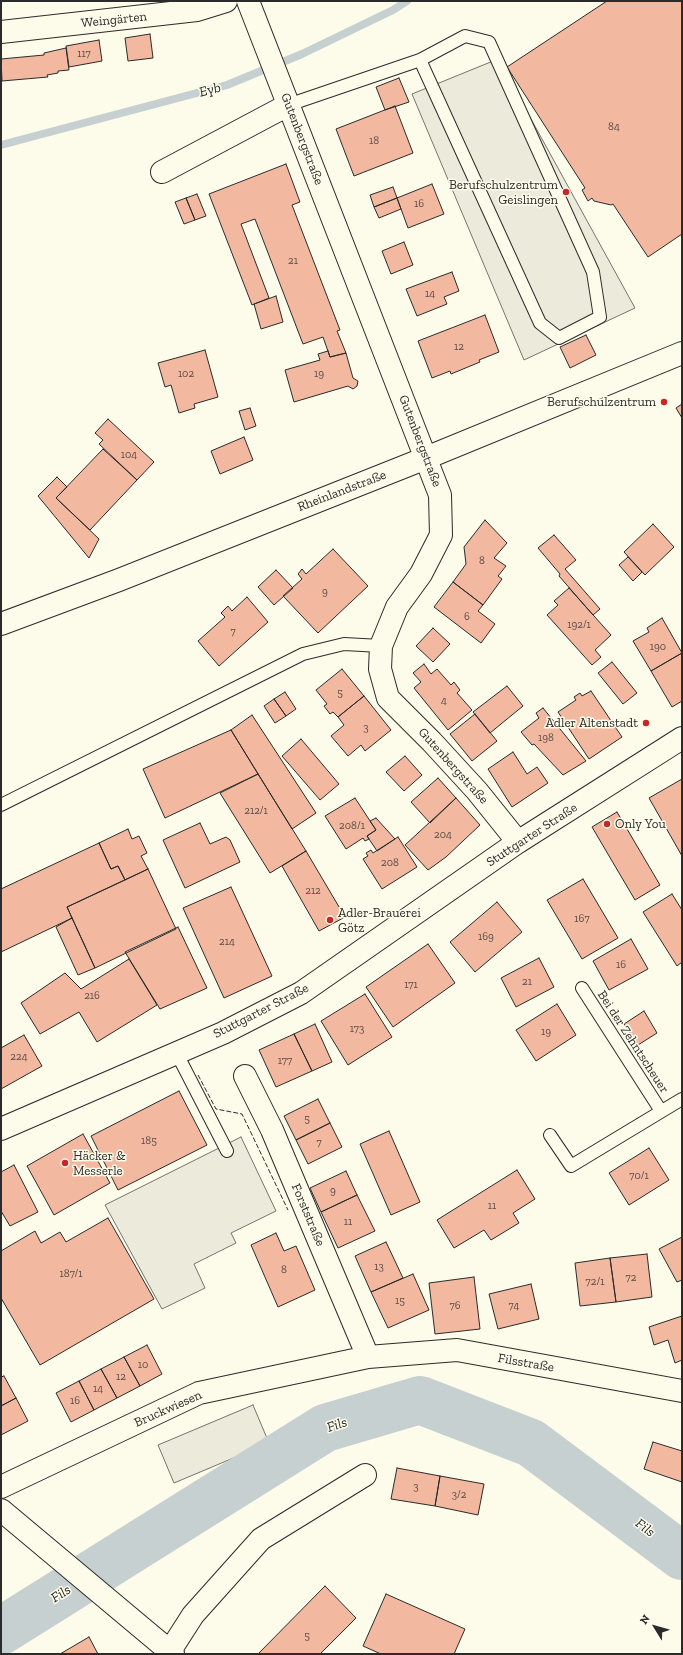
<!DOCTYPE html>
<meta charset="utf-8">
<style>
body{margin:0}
#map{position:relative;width:683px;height:1655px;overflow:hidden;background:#fdfbea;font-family:"Zilla Slab",serif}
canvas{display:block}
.frame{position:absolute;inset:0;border:2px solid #2b2b2b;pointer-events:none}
.north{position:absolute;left:635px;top:1607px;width:40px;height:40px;-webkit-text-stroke:3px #fdfbea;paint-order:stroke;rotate:307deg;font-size:11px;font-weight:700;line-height:16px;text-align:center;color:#2b2b2b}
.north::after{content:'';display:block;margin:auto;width:14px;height:18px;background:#2b2b2b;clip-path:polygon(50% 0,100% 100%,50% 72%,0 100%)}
</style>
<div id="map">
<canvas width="683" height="1655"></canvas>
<div class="frame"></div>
<div class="north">N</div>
</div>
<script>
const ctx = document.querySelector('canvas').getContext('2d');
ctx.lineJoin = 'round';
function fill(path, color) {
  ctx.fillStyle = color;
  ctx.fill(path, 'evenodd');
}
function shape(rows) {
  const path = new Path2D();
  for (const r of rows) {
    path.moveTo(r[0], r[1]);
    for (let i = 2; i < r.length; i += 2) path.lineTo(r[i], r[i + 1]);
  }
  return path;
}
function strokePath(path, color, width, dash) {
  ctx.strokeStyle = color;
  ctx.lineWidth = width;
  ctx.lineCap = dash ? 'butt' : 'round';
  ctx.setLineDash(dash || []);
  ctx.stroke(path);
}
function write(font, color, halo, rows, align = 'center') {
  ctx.font = font + ' "Zilla Slab",serif';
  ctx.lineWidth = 3;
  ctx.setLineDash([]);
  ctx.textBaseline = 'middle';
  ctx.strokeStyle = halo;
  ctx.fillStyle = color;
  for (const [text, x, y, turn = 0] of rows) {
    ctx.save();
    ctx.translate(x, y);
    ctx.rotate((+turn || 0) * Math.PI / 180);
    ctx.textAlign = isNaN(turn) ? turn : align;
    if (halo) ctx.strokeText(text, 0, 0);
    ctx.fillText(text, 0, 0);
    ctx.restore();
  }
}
const parking = shape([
 [498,59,635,308,524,360,412,94,498,59],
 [241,1137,276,1211,231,1233,236,1243,194,1264,205,1288,162,1309,105,1205,241,1137],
 [253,1405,269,1443,174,1483,158,1445,253,1405]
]);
fill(parking, '#eceadb');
strokePath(parking, '#74746e', 1);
strokePath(shape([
 [1,145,227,85,302,54,393,10,407,1]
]), '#c7d0d0', 8);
strokePath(shape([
 [1,1631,325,1428,420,1400,531,1443,682,1556]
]), '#c7d0d0', 48);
const building = shape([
 [607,1,682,1,682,234,648,257,613,204,611,205,594,201,592,198,588,201,582,190,585,188,507,67,607,1],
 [150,34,153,58,128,61,125,38,150,34],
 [99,40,102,61,69,67,66,46,99,40],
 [66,48,69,70,58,71,58,73,47,75,48,77,2,81,1,59,44,55,44,53,66,48],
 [399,78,409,102,385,110,376,87,399,78],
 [395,106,413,153,354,176,336,129,395,106],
 [286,164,300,202,292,205,340,330,337,331,346,353,330,357,323,337,303,344,255,219,241,224,269,298,252,305,209,194,286,164],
 [432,184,444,214,408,228,397,198,432,184],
 [393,187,397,198,374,207,370,195,393,187],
 [197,194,206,216,195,220,186,198,197,194],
 [186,198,195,220,184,224,175,202,186,198],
 [397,198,401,209,379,218,374,207,397,198],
 [404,242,413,265,391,274,382,251,404,242],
 [452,272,459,291,444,297,447,304,417,316,406,289,452,272],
 [276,296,283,322,261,329,254,304,276,296],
 [485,315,499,352,479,360,480,362,451,374,450,371,432,378,418,341,485,315],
 [586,335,596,355,570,368,560,347,586,335],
 [205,350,218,397,194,404,195,408,179,413,171,385,165,387,158,363,205,350],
 [328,351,330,357,346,353,353,378,358,381,357,386,353,389,348,386,294,402,285,370,320,360,318,354,328,351],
 [682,404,682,418,676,408,682,404],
 [250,408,256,426,245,430,239,411,250,408],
 [108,419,154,462,137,480,99,444,103,440,95,433,108,419],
 [244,437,253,460,220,474,211,451,244,437],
 [103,449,137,480,90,530,56,498,103,449],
 [57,477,67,487,56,498,99,539,89,558,38,496,57,477],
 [485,520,507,543,494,558,506,566,498,576,502,579,483,605,453,582,466,564,464,547,485,520],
 [653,524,674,547,645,575,624,552,653,524],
 [554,535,576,560,565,569,600,609,593,615,559,576,560,574,538,548,554,535],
 [333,549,368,586,318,633,283,596,302,579,298,574,302,569,306,574,333,549],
 [628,557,642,572,633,581,619,565,628,557],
 [276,570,293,588,274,605,258,587,276,570],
 [453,582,483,605,478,611,495,624,481,643,434,607,453,582],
 [569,588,611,635,595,650,601,657,592,665,547,615,558,605,554,601,569,588],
 [247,597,268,622,219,666,198,641,225,617,221,613,228,606,232,611,247,597],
 [662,618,682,653,651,671,633,641,649,632,647,628,662,618],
 [433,628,450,644,433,662,416,646,433,628],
 [682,653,682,701,672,707,651,671,682,653],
 [612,662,637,693,623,704,598,673,612,662],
 [424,664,431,674,437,669,451,685,454,682,460,690,457,693,472,710,448,730,414,688,421,682,413,673,424,664],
 [342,669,364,696,338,717,333,712,330,714,324,706,327,704,316,690,342,669],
 [507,686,523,706,490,733,473,712,507,686],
 [591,691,622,737,589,759,558,712,576,700,574,697,580,693,582,696,591,691],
 [285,692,296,709,286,716,274,699,285,692],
 [364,696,391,730,365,751,361,745,348,756,331,736,344,725,338,717,364,696],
 [274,699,286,716,275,723,264,706,274,699],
 [543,708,586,761,563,775,534,744,532,745,521,732,539,718,536,713,543,708],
 [475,714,497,741,472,761,450,734,475,714],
 [252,715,316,813,292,829,231,730,252,715],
 [231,730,258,774,165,818,143,769,231,730],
 [301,739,339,784,320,800,282,756,301,739],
 [513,752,527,774,537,767,548,783,512,807,488,769,513,752],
 [405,756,422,775,404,791,386,772,405,756],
 [258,774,306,851,270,873,220,793,258,774],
 [438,778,456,798,430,823,411,802,438,778],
 [682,779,682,856,649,798,682,779],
 [355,798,376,830,367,836,369,839,365,841,363,838,346,849,325,816,355,798],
 [456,798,480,825,446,857,428,870,405,845,456,798],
 [617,812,660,885,635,900,592,827,617,812],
 [376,818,395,839,377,851,367,836,376,830,370,821,376,818],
 [200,823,210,844,226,837,230,840,240,862,185,888,163,840,200,823],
 [128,829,132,839,139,836,147,853,141,856,148,869,125,880,118,866,111,869,99,843,128,829],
 [398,837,417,867,382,889,363,859,368,856,366,853,371,850,373,853,398,837],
 [99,843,111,869,118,866,125,880,67,907,72,918,1,952,1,889,99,843],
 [306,851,345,917,319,931,282,866,306,851],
 [148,869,176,929,95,968,67,907,148,869],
 [583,879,618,938,582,959,547,900,583,879],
 [231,887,272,976,224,998,183,908,231,887],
 [672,894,682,910,682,962,677,966,643,912,672,894],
 [497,902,522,932,475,972,450,942,497,902],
 [72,918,95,968,78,975,56,927,72,918],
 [178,927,207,988,160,1009,125,952,178,927],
 [631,939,648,969,609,990,593,961,631,939],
 [428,944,455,983,393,1027,366,987,428,944],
 [539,958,554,987,516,1007,501,978,539,958],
 [129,959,157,1005,97,1042,79,1012,40,1034,21,1003,65,973,81,989,129,959],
 [365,994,392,1037,348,1065,321,1021,365,994],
 [557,1004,576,1035,536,1061,516,1030,557,1004],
 [644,1011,657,1033,638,1045,624,1024,644,1011],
 [315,1024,332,1062,312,1071,294,1034,315,1024],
 [294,1034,312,1071,276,1087,259,1050,294,1034],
 [24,1035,42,1066,1,1089,1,1048,24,1035],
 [179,1091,207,1145,118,1190,91,1136,179,1091],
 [318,1099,330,1123,296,1140,284,1116,318,1099],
 [330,1123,342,1147,308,1164,296,1140,330,1123],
 [389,1131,420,1202,391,1215,360,1144,389,1131],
 [83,1134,110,1183,54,1215,27,1166,83,1134],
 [649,1148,669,1180,629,1205,609,1173,649,1148],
 [14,1165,38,1212,10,1226,1,1211,1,1172,14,1165],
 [517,1170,535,1199,513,1213,519,1223,491,1240,484,1230,454,1248,437,1220,517,1170],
 [346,1171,357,1195,321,1212,310,1188,346,1171],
 [357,1195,375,1231,338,1248,321,1212,357,1195],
 [108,1218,154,1299,40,1365,1,1298,1,1251,35,1231,41,1243,60,1232,66,1242,108,1218],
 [276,1233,284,1251,296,1246,315,1290,278,1307,251,1245,276,1233],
 [682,1237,682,1280,677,1282,659,1249,682,1237],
 [386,1242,403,1278,371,1292,355,1256,386,1242],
 [647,1254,652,1297,616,1302,610,1258,647,1254],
 [610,1258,616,1302,580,1306,575,1263,610,1258],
 [413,1274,429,1310,388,1328,371,1292,413,1274],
 [474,1277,480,1329,435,1334,429,1283,474,1277],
 [531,1284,539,1319,498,1329,489,1294,531,1284],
 [682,1316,682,1360,675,1363,668,1340,654,1345,649,1327,682,1316],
 [147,1345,162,1374,140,1386,124,1357,147,1345],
 [124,1357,140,1386,117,1398,101,1369,124,1357],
 [101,1369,117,1398,94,1410,79,1381,101,1369],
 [4,1376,16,1398,1,1406,1,1377,4,1376],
 [79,1381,94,1410,71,1422,56,1393,79,1381],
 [16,1398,28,1421,1,1435,1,1406,16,1398],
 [653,1442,682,1451,682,1482,644,1469,653,1442],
 [397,1468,440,1476,435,1506,391,1499,397,1468],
 [440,1476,484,1484,478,1515,435,1506,440,1476],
 [325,1586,356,1618,320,1654,258,1654,325,1586],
 [386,1594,465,1629,454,1654,381,1654,363,1646,386,1594],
 [89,1637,98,1654,60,1654,89,1637]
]);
fill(building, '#f2b8a0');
strokePath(building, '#2b2b2b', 1);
const lane = shape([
 [288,105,420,60,465,36,489,42,593,272,600,317,559,338,540,323,420,60],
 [1,805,303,654,344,644,381,646],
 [582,988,661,1111],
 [176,1052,227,1151],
 [550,1135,571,1166,682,1099]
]);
const street = shape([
 [248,1,440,495,441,535,421,574,397,607,381,646,380,669,388,698,432,742,477,791,518,842],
 [1,32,197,10,226,1],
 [162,172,288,105],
 [245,1076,272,1130,368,1357],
 [1,1487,199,1393,368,1357,457,1350,682,1391],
 [168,1654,193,1615,261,1539,365,1475]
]);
const secondary = shape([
 [1,624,119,580,426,458,682,353],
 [1,1510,173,1654]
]);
const primary = shape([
 [1,1129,223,1033,301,993,518,842,682,738]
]);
strokePath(lane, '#2b2b2b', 14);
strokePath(street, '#2b2b2b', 24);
strokePath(secondary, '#2b2b2b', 24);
strokePath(primary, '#2b2b2b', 24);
strokePath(lane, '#fdfbea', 12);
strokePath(street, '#fdfbea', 22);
strokePath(secondary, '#fdfbea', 22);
strokePath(primary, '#fdfbea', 22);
strokePath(shape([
 [198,1075,216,1109,242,1114,288,1210]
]), '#2b2b2b', 1, [5, 2]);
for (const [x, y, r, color] of [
 [566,192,4,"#c62828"],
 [664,402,4,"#c62828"],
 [646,723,4,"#c62828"],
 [607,824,4,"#c62828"],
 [330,920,4,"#c62828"],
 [65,1163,4,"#c62828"]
]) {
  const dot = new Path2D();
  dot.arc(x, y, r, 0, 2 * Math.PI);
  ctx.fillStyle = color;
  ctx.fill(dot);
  strokePath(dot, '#fdfbea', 1.5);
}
write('11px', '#5d4e48', null, [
 ["117",84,54],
 ["84",614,127],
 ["18",374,141],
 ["16",419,204],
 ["21",293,261],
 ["14",430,294],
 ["12",459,347],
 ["102",186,374],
 ["19",319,374],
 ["104",129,455],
 ["8",482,561],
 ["9",325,592],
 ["6",467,617],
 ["192/1",579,625],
 ["7",233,632],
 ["190",658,647],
 ["5",340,693],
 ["4",444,701],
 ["3",366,728],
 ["198",546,738],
 ["212/1",256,811],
 ["208/1",352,826],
 ["204",443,835],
 ["208",390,863],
 ["212",313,891],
 ["167",582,919],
 ["169",486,937],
 ["214",227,942],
 ["16",621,965],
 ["21",527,982],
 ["171",411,985],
 ["216",92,996],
 ["173",357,1029],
 ["19",546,1032],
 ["224",19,1057],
 ["177",285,1061],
 ["5",307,1119],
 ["185",149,1141],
 ["7",319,1143],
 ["70/1",639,1176],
 ["9",333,1191],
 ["11",492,1206],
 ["11",348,1222],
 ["13",379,1267],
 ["8",284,1270],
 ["187/1",71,1274],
 ["72",631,1278],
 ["72/1",595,1282],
 ["15",400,1301],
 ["76",455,1306],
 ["74",514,1306],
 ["10",143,1365],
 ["12",121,1377],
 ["14",98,1389],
 ["16",75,1401],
 ["3",416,1487],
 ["3/2",459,1495],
 ["5",307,1636]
]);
write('13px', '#2b2b2b', '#fdfbea', [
 ["Weingärten",114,20,-6],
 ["Gutenbergstraße",302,139,69],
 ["Gutenbergstraße",420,441,69],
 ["Rheinlandstraße",342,491,-21],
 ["Gutenbergstraße",453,766,48],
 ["Stuttgarter Straße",532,835,-33],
 ["Stuttgarter Straße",261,1011,-27],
 ["Bei der Zehntscheuer",633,1042,57],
 ["Forststraße",308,1215,67],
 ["Filsstraße",526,1363,10],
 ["Bruckwiesen",168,1409,-24]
]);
write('13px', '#2b2b2b', '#fdfbea', [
 ["Berufschulzentrum",558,185],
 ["Geislingen",558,200],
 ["Berufschulzentrum",656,402],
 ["Adler Altenstadt",638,723],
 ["Only You",615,824,"left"],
 ["Adler-Brauerei",338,913,"left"],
 ["Götz",338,928,"left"],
 ["Häcker &",73,1156,"left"],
 ["Messerle",73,1171,"left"]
], 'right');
write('italic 14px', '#2b2b2b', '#fdfbea', [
 ["Eyb",210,90,-15],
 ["Fils",337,1425,-19],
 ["Fils",645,1528,37],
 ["Fils",61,1594,-32]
]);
</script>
